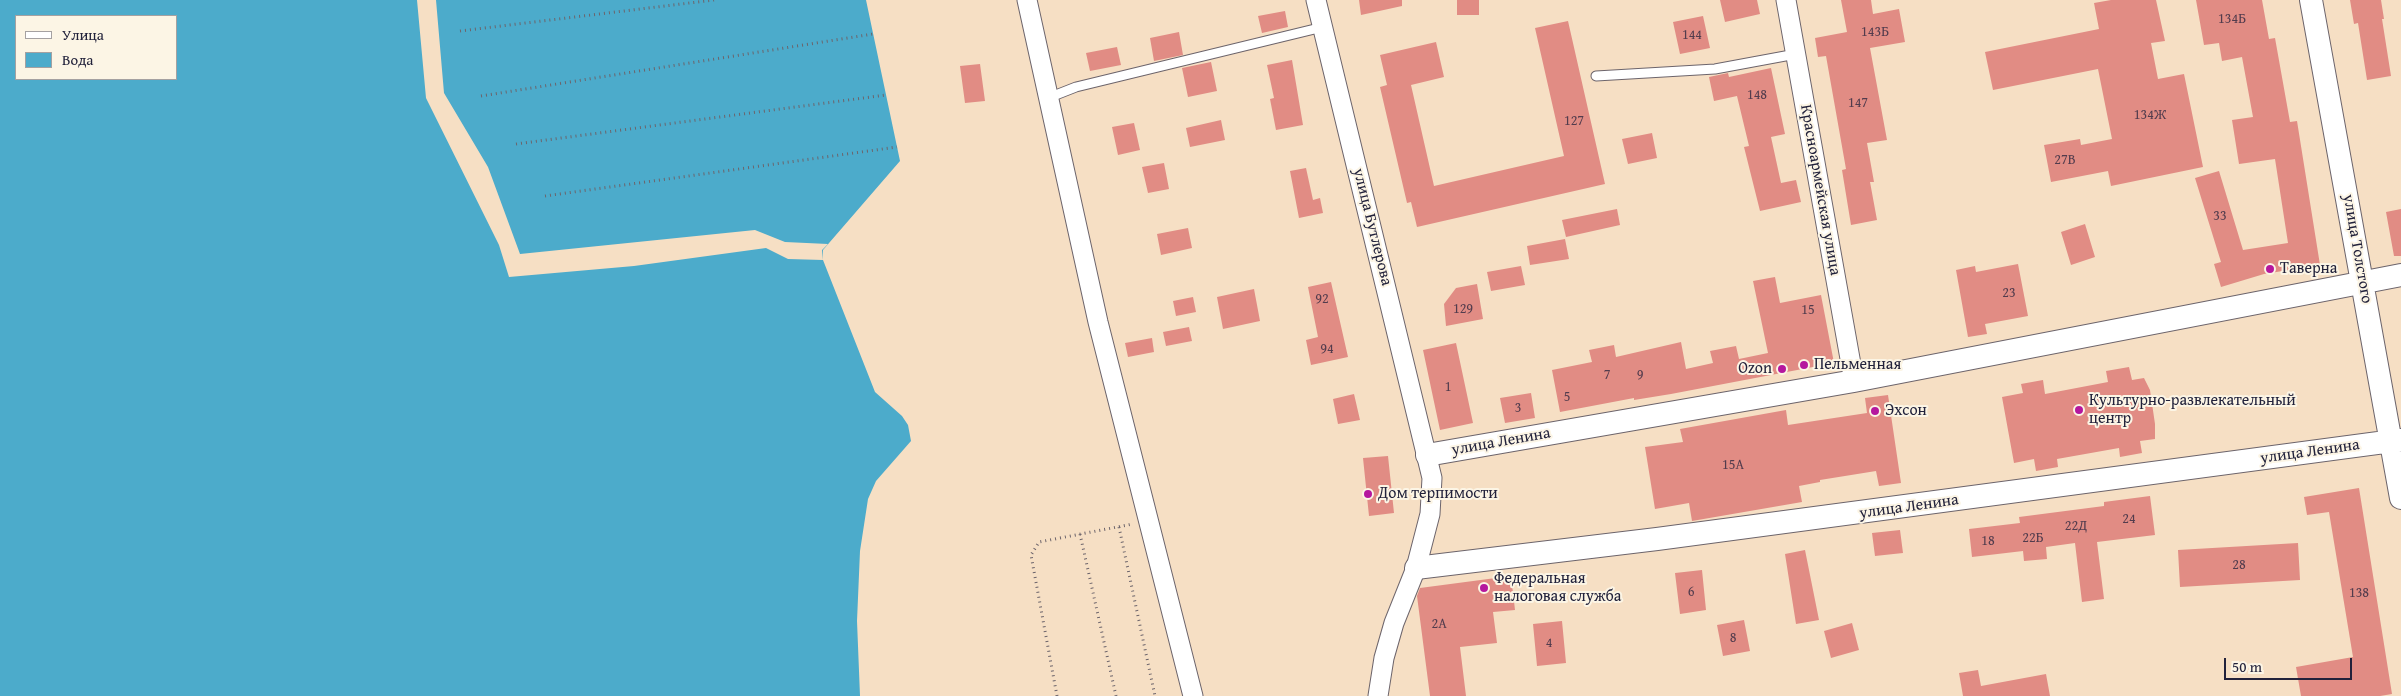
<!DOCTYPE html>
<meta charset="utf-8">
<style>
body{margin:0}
#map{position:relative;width:2401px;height:696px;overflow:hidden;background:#f6dfc4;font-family:"Gentium Book Plus",serif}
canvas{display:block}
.legend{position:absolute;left:15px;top:15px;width:162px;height:65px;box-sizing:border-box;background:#fcf5e5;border:1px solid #a5a1a1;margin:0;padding:6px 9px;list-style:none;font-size:15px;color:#22223b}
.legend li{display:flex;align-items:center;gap:10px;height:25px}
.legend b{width:25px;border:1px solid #a5a1a1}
.scale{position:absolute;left:2224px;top:658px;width:128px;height:22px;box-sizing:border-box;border:2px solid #22223b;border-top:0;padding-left:6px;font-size:15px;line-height:18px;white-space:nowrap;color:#22223b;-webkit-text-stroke:4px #fcf5e5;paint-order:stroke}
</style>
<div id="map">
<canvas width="2401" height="696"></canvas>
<ul class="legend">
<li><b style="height:6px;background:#fff"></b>Улица</li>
<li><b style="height:14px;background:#4cabcb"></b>Вода</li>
</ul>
<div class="scale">50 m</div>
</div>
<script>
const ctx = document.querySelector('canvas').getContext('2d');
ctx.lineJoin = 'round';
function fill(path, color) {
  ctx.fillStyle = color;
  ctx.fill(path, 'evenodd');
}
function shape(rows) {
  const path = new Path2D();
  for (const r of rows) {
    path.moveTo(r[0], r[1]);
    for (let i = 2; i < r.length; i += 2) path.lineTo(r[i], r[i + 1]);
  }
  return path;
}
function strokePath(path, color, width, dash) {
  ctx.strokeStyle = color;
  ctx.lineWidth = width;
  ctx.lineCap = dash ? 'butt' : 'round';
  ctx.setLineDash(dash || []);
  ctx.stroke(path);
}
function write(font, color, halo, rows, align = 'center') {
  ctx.font = font + ' "Gentium Book Plus",serif';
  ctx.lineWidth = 4;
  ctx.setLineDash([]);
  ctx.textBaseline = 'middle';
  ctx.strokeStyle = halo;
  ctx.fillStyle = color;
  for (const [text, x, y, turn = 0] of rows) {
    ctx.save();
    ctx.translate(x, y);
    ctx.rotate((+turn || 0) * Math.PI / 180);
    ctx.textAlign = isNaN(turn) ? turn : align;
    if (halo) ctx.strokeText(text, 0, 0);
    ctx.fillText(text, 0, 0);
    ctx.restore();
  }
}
fill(shape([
 [0,0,866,0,900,161,823,250,823,260,875,392,902,416,908,425,911,441,876,481,868,499,860,551,857,621,860,696,0,696],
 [16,16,176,16,176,79,16,79]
]), '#4cabcb');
fill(shape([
 [417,0,436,0,444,93,488,167,520,254,755,230,785,242,828,244,822,250,823,260,788,259,766,248,634,266,509,277,499,245,426,98]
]), '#f6dfc4');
fill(shape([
 [1359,0,1402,0,1402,6,1361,15],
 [1457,0,1479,0,1479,15,1457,15],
 [1720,0,1757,0,1760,14,1725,22],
 [1841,0,1871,0,1873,14,1899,9,1905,42,1870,48,1887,140,1867,143,1874,182,1870,182,1877,220,1851,225,1842,170,1846,169,1826,56,1818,57,1815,38,1847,32],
 [2111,0,2156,0,2165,41,2151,43,2158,79,2184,74,2203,167,2111,186,2108,171,2051,182,2044,145,2080,139,2081,145,2112,139,2098,69,1993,90,1985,52,2099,29,2094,3],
 [2196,0,2262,0,2269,39,2275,38,2290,122,2297,121,2320,265,2264,274,2221,287,2214,264,2221,262,2195,178,2219,171,2243,250,2288,243,2275,159,2239,164,2232,120,2253,117,2242,57,2222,61,2219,43,2204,45],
 [2350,0,2381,0,2384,19,2382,19,2391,76,2367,80,2358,23,2354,24],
 [1285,11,1288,27,1262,33,1258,16],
 [1703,16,1710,48,1680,54,1673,22],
 [1568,21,1605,184,1417,227,1411,202,1407,203,1380,87,1387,85,1380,55,1436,42,1444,77,1411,85,1434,186,1564,156,1535,28],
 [1179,32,1183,55,1154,61,1150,38],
 [1117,47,1121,65,1090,71,1086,53],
 [1292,60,1303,125,1276,130,1270,99,1274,98,1267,65],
 [1211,62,1217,91,1188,97,1182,68],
 [980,64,985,101,965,103,960,66],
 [1771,68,1785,134,1771,137,1781,183,1796,180,1801,202,1760,211,1744,147,1749,146,1737,96,1714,101,1709,77,1728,73,1729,77],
 [1221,120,1225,140,1190,147,1186,128],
 [1134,123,1140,150,1118,155,1112,127],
 [1652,133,1657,158,1628,164,1622,139],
 [1164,163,1169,189,1148,193,1142,167],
 [1306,168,1313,200,1320,198,1323,213,1299,218,1290,171],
 [1617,209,1620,225,1566,237,1562,220],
 [2401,209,2401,256,2394,256,2386,212],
 [2085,224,2095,257,2071,265,2061,232],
 [1188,228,1192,248,1161,255,1157,234],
 [1565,239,1569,259,1530,265,1527,246],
 [2018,264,2028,316,1985,324,1987,334,1968,337,1956,270,1975,266,1976,272],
 [1521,266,1525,285,1491,291,1487,272],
 [1775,277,1780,303,1821,295,1834,363,1671,394,1634,400,1634,398,1560,412,1552,370,1592,362,1589,350,1614,345,1616,357,1681,342,1686,369,1713,363,1710,351,1736,346,1739,359,1768,353,1753,281],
 [1331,282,1348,357,1311,365,1306,340,1318,337,1308,287],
 [1477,284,1483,319,1446,326,1444,304,1456,288],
 [1254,289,1260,321,1223,329,1217,297],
 [1193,297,1196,312,1176,316,1173,301],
 [1189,327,1192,341,1166,346,1163,332],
 [1152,338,1154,352,1128,357,1125,343],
 [1456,343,1473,423,1440,430,1423,350],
 [2129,367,2132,380,2144,378,2150,390,2155,424,2155,439,2140,441,2142,453,2120,457,2119,448,2057,459,2058,467,2036,471,2034,459,2014,463,2002,397,2023,393,2021,384,2043,380,2045,394,2108,382,2106,371],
 [1531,393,1535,418,1505,423,1500,398],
 [1354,394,1360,420,1338,424,1333,399],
 [1888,395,1901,483,1879,486,1876,471,1820,480,1820,482,1799,486,1802,502,1692,521,1689,503,1655,509,1645,447,1683,442,1680,429,1786,410,1788,425,1867,413,1865,398],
 [1388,456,1394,513,1369,516,1363,458],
 [2359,488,2392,694,2380,696,2301,696,2296,667,2353,657,2329,512,2307,515,2304,497],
 [2150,496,2155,535,2097,542,2104,599,2082,602,2075,543,2046,547,2047,559,2024,561,2023,551,1972,557,1969,529,2020,523,2019,517,2104,506,2104,502],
 [1900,530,1903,553,1875,556,1872,533],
 [2298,543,2300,580,2180,587,2178,550],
 [1805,550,1819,620,1796,624,1785,554],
 [1702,570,1706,610,1680,614,1675,573],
 [1511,576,1515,610,1493,612,1497,643,1460,647,1466,696,1430,696,1417,596,1420,588],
 [1744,620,1750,651,1723,656,1717,625],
 [1562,621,1566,663,1537,666,1533,624],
 [1852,623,1859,650,1831,658,1824,631],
 [1978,670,1981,686,2046,674,2050,696,1963,696,1959,673]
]), '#e18c84');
const service = shape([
 [1596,76,1715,69,1796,54],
 [1048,98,1076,87,1323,27]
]);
const minor = shape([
 [1027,0,1098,322,1193,696],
 [1316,0,1432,478,1430,514,1416,568,1394,623,1384,658,1378,696],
 [1786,0,1854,381]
]);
const tertiary = shape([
 [2311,0,2401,498],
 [1427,455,1854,381,2401,275],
 [1416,568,1657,539,2401,440]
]);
strokePath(service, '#6c646b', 11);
strokePath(minor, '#6c646b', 21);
strokePath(tertiary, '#6c646b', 24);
strokePath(shape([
 [460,31,714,0],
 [481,96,873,34],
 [516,144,886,95],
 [545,196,897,147],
 [1119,527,1155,696],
 [1080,534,1116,696],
 [1057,696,1031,555,1039,542,1133,524]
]), '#6c646b', 3, [1, 4]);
strokePath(service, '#fff', 9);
strokePath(minor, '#fff', 19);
strokePath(tertiary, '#fff', 22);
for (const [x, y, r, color] of [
 [2270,269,5,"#b5179e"],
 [1804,365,5,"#b5179e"],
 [1782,369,5,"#b5179e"],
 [2079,410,5,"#b5179e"],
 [1875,411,5,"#b5179e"],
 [1368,494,5,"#b5179e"],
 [1484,588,5,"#b5179e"]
]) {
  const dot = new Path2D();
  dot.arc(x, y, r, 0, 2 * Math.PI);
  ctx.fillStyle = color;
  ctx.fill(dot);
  strokePath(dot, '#fcf5e5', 2);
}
write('14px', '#523c4d', null, [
 ["134Б",2232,19],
 ["143Б",1875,32],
 ["144",1692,35],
 ["148",1757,95],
 ["147",1858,103],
 ["134Ж",2150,115],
 ["127",1574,121],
 ["27В",2065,160],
 ["33",2220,216],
 ["23",2009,293],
 ["92",1322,299],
 ["129",1463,309],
 ["15",1808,310],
 ["94",1327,349],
 ["7",1607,375],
 ["9",1640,375],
 ["1",1448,387],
 ["5",1567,397],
 ["3",1518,408],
 ["15А",1733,465],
 ["24",2129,519],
 ["22Д",2076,526],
 ["22Б",2033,538],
 ["18",1988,541],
 ["28",2239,565],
 ["6",1691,592],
 ["138",2359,593],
 ["2А",1439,624],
 ["8",1733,638],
 ["4",1549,643]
]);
write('16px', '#22223b', '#fcf5e5', [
 ["Красноармейская улица",1820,190,80],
 ["улица Бутлерова",1372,227,76],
 ["улица Толстого",2357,249,80],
 ["улица Ленина",1501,442,-10],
 ["улица Ленина",2310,452,-8],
 ["улица Ленина",1909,507,-8]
]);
write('16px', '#22223b', '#fcf5e5', [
 ["Таверна",2280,269],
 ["Пельменная",1814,365],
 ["Ozon",1772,369,"right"],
 ["Культурно-развлекательный",2089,401],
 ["центр",2089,419],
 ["Эхсон",1885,411],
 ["Дом терпимости",1378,494],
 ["Федеральная",1494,579],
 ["налоговая служба",1494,597]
], 'left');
</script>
